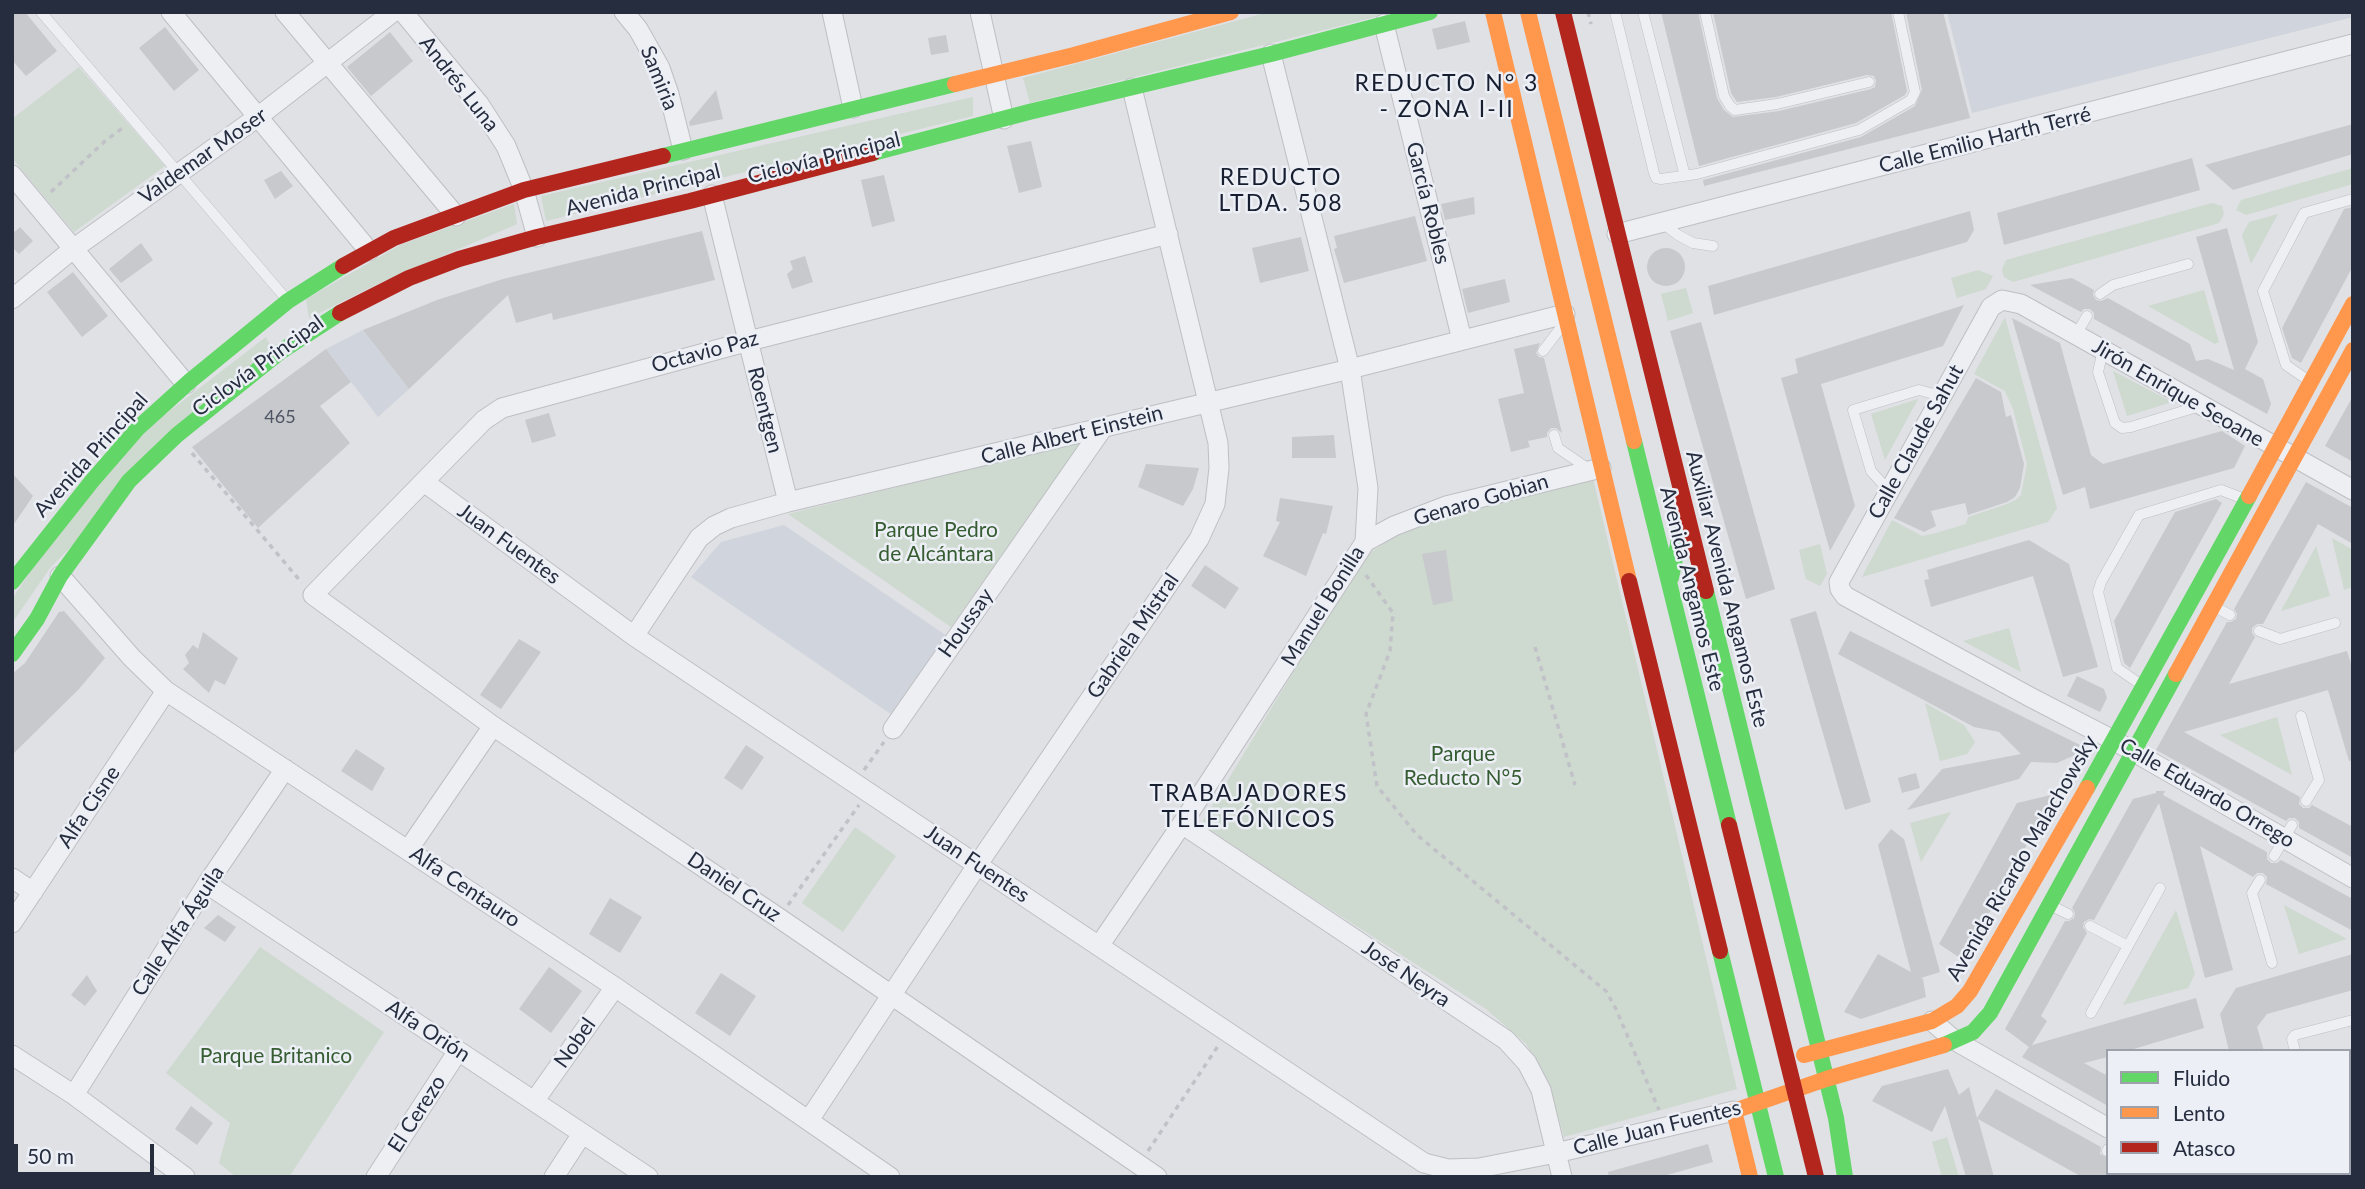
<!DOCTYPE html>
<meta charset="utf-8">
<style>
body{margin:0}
#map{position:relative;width:2365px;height:1189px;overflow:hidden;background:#dfe1e5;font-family:Lato,sans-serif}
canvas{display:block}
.frame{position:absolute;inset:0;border:14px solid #252d3f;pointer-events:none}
.legend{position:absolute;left:2106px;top:1049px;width:245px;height:126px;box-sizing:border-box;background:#eceff5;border:2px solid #9ca1ac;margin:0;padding:9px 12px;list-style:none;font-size:21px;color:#252d3f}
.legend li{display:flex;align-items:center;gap:14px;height:35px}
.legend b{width:35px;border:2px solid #9ca1ac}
.scale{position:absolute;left:14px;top:1144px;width:140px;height:32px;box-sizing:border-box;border:4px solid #252d3f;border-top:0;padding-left:9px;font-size:21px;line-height:24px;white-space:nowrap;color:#252d3f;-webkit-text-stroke:5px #eceff5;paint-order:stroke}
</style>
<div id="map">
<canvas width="2365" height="1189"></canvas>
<div class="frame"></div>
<ul class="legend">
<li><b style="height:9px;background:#63d668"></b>Fluido</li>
<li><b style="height:9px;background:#ff974d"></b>Lento</li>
<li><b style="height:9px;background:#b3261e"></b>Atasco</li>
</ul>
<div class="scale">50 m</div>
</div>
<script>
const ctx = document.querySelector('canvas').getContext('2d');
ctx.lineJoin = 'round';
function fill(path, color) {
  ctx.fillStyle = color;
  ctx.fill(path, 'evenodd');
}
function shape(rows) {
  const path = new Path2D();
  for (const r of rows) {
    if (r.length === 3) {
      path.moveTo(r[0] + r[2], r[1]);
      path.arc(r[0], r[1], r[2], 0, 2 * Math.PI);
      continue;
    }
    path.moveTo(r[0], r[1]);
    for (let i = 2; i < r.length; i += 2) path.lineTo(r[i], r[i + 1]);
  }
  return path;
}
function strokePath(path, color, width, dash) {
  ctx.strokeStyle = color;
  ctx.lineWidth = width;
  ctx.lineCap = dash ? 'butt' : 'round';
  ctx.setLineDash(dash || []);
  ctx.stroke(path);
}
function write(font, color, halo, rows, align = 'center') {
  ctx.font = font + ' Lato,sans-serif';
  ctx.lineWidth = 5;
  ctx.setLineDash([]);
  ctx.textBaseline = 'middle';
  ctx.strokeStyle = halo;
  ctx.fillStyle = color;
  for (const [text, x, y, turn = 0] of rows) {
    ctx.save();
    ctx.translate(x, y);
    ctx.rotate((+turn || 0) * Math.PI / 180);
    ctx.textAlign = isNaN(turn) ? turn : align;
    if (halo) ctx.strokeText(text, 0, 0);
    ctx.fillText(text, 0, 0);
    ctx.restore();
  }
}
fill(shape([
 [1947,12,2353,12,2353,17,1972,113],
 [363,330,409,389,378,417,326,349],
 [784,525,950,638,895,717,691,577,721,542]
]), '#d0d4dc');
fill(shape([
 [1269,12,1396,12,1030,103,1023,78],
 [79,67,165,166,74,232,12,158,12,119],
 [973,97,973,116,546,221,541,196],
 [2353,168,2353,184,2246,215,2236,210,2241,200],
 [2212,203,2222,206,2224,214,2219,223,2013,282,2004,277,2002,270,2006,260],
 [514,204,517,224,380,283,309,318,306,299,402,244],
 [2278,214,2251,264,2242,235,2249,222],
 [1978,270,1993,276,1986,289,1957,298,1951,278],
 [1686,288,1693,313,1668,321,1661,294],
 [2204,290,2219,342,2215,344,2148,306],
 [2005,317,2057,508,2048,522,1862,577,1892,520,1922,536,1936,533,1966,524,1968,517,2007,504,2017,499,2021,495,2027,464,2013,409,2005,391,1974,374],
 [266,337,271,347,50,568,12,623,12,599,45,550,141,433],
 [2113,371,2172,402,2127,416],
 [1918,399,1885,460,1871,414],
 [1082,441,951,627,788,514],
 [1592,474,1737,1089,1564,1137,1548,1081,1526,1044,1486,1009,1200,826,1363,557,1399,534,1449,511],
 [2332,538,2353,550,2353,587,2344,590],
 [1820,544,1827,574,1820,586,1806,579,1799,550],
 [2316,546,2330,596,2281,611],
 [2009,628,2021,672,1963,641],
 [1925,703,1964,725,1975,742,1967,754,1940,761],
 [2277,717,2292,775,2220,735],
 [1951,812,1921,862,1910,823],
 [855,827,896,856,843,932,802,903],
 [2284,905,2347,939,2299,954],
 [2176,910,2195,974,2188,988,2123,1005],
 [260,947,384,1032,289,1177,236,1177,219,1163,230,1123,166,1073],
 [1947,1137,1959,1177,1942,1177,1932,1142]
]), '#ced9cf');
fill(shape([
 [12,12,25,12,57,51,26,76,12,60],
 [1661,12,1698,12,1717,98,1724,110,1733,117,1779,111,1871,89,1875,87,1876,81,1874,76,1867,75,1776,97,1737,102,1731,93,1713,12,1891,12,1907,91,1905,95,1856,123,1699,166],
 [1906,12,1943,12,1970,118,1704,186,1703,180,1861,137,1915,106,1922,90],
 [1465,21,1470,42,1437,50,1432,29],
 [165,27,199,70,174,91,139,48],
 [390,32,413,61,371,96,347,67],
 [946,35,949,52,931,55,928,38],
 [716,90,723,119,690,126,689,122],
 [2353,124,2353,154,2233,190,2205,165],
 [1031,141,1042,187,1019,193,1007,146],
 [2192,158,2200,190,2004,245,1997,213],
 [281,171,293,186,275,199,264,180],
 [884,175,895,221,872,227,861,180],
 [1474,197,1475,214,1445,220,1441,204],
 [2353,207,2353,266,2301,363,2292,358,2282,328,2344,209],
 [1970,211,1974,230,1967,242,1714,315,1708,286],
 [1415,216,1427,261,1344,283,1334,249,1337,248,1334,236],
 [20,227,33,241,19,254,12,247,12,234],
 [2227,228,2258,342,2245,369,2263,379,2271,404,2267,414,2094,319,2094,313,2090,309,2084,309,2081,312,2030,285,2072,278,2094,290,2093,295,2096,300,2101,301,2108,298,2190,344,2196,361,2208,359,2234,370,2196,237],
 [702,231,715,280,553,320,552,313,516,323,508,295,409,389,363,330,437,300,503,279],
 [1301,237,1309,271,1260,283,1252,248],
 [141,243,153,260,121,283,109,269],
 [1666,267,19],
 [805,256,813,282,792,289,787,274,793,269,790,261],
 [73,272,108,316,82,337,47,292],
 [1505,279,1510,302,1468,313,1462,289],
 [1964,305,1943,346,1821,384,1855,506,1830,551,1781,378,1798,373,1795,359],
 [2012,318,2060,343,2091,455,2103,464,2222,431,2245,446,2234,468,2090,509,2085,487,2063,495],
 [1701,322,1775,589,1746,599,1670,331],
 [1540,343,1536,353,1539,357,1544,358,1562,433,1556,428,1551,428,1547,433,1547,437,1528,441,1530,447,1511,452,1498,399,1524,393,1514,349],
 [326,349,351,382,320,406,350,443,258,528,192,447],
 [1976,378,2001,392,2006,417,2011,415,2024,464,2020,488,2015,497,2007,502,1968,515,1965,503,1931,511,1936,526,1924,532,1894,518],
 [2353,396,2353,462,2325,446],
 [549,413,556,436,532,443,525,420],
 [1334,435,1336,458,1292,458,1292,437],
 [1146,464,1199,468,1193,489,1183,506,1138,487],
 [12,473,33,496,12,527],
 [2306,482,2353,508,2353,544,2318,524,2263,624,2257,624,2252,628,2252,633,2255,637,2229,684,2347,651,2353,670,2353,760,2349,761,2328,690,2184,732,2300,797,2299,804,2303,808,2309,808,2312,805,2353,827,2353,858,2299,828,2299,822,2295,818,2289,818,2286,821,2156,750,2227,622,2231,622,2236,619,2237,614,2234,609],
 [1280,498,1333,506,1326,534,1323,533,1306,576,1263,556,1280,522,1276,521],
 [2216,499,2222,503,2130,668,2124,663,2114,621,2175,512],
 [2029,540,2069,564,2098,667,2063,677,2033,576,1931,607,1924,580,1929,579,1927,570],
 [1446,550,1453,601,1433,605,1422,554],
 [1205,565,1239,588,1225,609,1191,586],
 [64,611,105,658,79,689,12,755,12,674,25,663,59,612],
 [1816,611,1871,802,1845,810,1790,619],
 [1850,631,2080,745,2075,755,2057,763,2031,762,2019,779,1907,810,1942,769,2021,754,1999,732,1974,727,1838,654],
 [203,632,238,658,225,685,215,680,209,693,183,669,189,663,185,655,193,645,198,649],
 [519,639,541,652,501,709,480,695],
 [2077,676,2104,689,2107,698,2100,712,2067,696],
 [746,745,764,757,742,790,724,778],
 [356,749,385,768,372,791,341,771],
 [1916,773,1920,788,1902,793,1898,778],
 [2156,791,2165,791,2163,795,2267,852,2267,859,2271,863,2277,863,2281,860,2353,899,2353,931,2266,884,2267,877,2263,873,2257,873,2253,877,2200,846,2233,970,2205,978,2159,803,2094,920,2089,919,2084,922,2083,927,2087,933,2041,1016,2047,1021,2032,1045,2196,998,2204,1028,2127,1051,2108,1051,2108,1057,2084,1063,2108,1076,2108,1106,2022,1057,2029,1047,2005,1029,2065,921,2069,921,2074,918,2075,913,2072,908,2133,799,2156,793],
 [2055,794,1963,960,1939,944,2017,803],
 [1891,829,1904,839,1940,972,1921,978,1923,979,1926,997,1861,1019,1844,1012,1878,954,1911,972,1878,845],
 [610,898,642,917,620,953,589,934],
 [218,915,236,927,225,942,204,928],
 [2353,954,2353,990,2267,1014,2257,1027,2264,1051,2229,1051,2220,1014,2236,988],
 [549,967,582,991,551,1033,519,1009],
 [721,973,756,996,730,1036,695,1013],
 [87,975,97,991,85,1006,71,995],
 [1948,1069,1959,1095,1969,1087,1977,1118,1996,1089,2101,1147,2100,1154,2108,1158,2108,1177,2082,1177,1978,1119,1994,1177,1966,1177,1945,1106,1932,1132,1872,1101,1882,1086],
 [191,1106,213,1123,197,1145,175,1129],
 [1708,1144,1713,1162,1660,1177,1609,1177,1608,1172]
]), '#c7c9cd');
const lane = shape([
 [41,12,288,301],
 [1615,12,1654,173,1656,178,1661,179,1697,174,1859,130,1911,100,1915,92,1898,12],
 [1643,12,1685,176],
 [1705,12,1724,96,1730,106,1735,110,1777,104,1869,82],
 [1661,222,1678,235,1693,243,1713,246],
 [2100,294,2113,285,2188,264],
 [2076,335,2087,316],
 [2103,350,2098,372,2115,423,2122,428,2131,427,2200,406],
 [1543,351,1562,326],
 [2309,381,2286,365,2263,291,2304,213,2353,199],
 [1554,435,1558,448,1590,470],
 [1889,491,1871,471,1853,410,1919,390,1941,396],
 [2213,606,2230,615],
 [2259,631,2280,639,2335,623],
 [2143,686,2117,668,2098,592,2101,582,2139,515,2221,490,2247,500],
 [2301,716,2319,780,2306,801],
 [2274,856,2292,825],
 [2260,880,2252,893,2272,963],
 [2050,905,2068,914],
 [2090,926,2128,946],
 [2091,1013,2160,888],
 [2295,1051,2292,1039,2295,1035,2353,1020],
 [2107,1151,2108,1149],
 [2349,1157,2353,1150],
 [2336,1173,2342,1177]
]);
const street = shape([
 [171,12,369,251],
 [285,12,456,216],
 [403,12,479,104,506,146,524,190,537,237],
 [624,12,638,29,660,68,669,94,683,150],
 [832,12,853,108],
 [980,12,1004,119],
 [1384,24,1462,340],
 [12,175,186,384],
 [712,195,788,502],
 [1617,234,2353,44],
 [12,299,73,249,259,116,393,12],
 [424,482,634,636,1424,1163,1448,1169,1479,1168,1556,1153,1734,1111],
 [2353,490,2021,304,2002,300,1991,307,1839,582,1840,589,1845,596,2030,697,2115,741,2353,878],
 [1365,542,1394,526,1446,506,1601,468],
 [60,576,132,658,166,691,615,987,890,1177],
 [634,636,699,538,714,526,731,518,788,502,1350,369,1565,314],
 [893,729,1102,429],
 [1182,824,1506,1040,1527,1063,1541,1090,1562,1177],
 [408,850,493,726],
 [12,878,33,892],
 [207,884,648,1177],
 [12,923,166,691],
 [1099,946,1182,824,1365,542,1368,488,1350,369,1271,54],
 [1932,1021,1954,1040,2108,1128],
 [12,1055,74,1095,185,1177],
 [2349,1079,2353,1072],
 [74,1095,207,884,285,769],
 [535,1100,615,987],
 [809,1120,978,864,1199,539,1215,504,1219,468,1218,443,1132,88],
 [2187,1173,2193,1177],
 [376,1177,458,1051],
 [554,1177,582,1134],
 [1157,1177,779,918,493,726,313,595,484,420,502,408,749,341,1168,234],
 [2296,1177,2298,1173]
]);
strokePath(lane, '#bdbfc3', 11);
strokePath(street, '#bdbfc3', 21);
strokePath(shape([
 [1588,12,1591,24],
 [51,192,105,141,124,127],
 [192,453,302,583],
 [1366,575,1393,613,1390,651,1366,714,1377,786,1417,835,1606,991,1616,1009,1659,1110],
 [1535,647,1575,785],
 [864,770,884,742],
 [788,905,859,805],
 [1148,1151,1218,1046]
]), '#c1c2c8', 3.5, [5, 5]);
strokePath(lane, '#eeeff2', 10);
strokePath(street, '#eeeff2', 19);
strokePath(shape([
 [873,153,1029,112,1271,54,1430,12],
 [663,156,955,84],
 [1634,441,1729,825],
 [1671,578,1685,510],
 [12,582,92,481,138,428,190,381,288,301,343,266],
 [1706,591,1836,1118,1845,1177],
 [12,654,37,619,60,576,129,481,177,435,280,352,340,313],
 [2087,788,2249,496],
 [1720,951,1776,1177],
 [1944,1045,1973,1032,1990,1013,2176,674]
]), '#63d668', 16);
strokePath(shape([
 [1493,12,1629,581],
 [1528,12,1634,441],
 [955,84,1074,55,1231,12],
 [2249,496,2353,304],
 [2176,674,2353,350],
 [1804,1055,1932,1021,1957,1006,1970,991,2087,788],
 [1750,1177,1734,1111,1826,1079,1944,1045]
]), '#ff974d', 16);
strokePath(shape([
 [1563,12,1706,591],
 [343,266,394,238,524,190,663,156],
 [340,313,409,278,459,259,537,237,690,201,873,153],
 [1629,581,1720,951],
 [1729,825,1816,1177]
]), '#b3261e', 16);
write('18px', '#4e5563', null, [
 ["465",280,417]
]);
write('21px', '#252d3f', '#eceff5', [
 ["Samiria",659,78,68],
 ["Andrés Luna",459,84,52],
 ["Calle Emilio Harth Terré",1985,140,-14],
 ["Valdemar Moser",203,156,-35],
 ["Ciclovía Principal",824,158,-14],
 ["Avenida Principal",643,190,-14],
 ["García Robles",1428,203,76],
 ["Octavio Paz",705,352,-15],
 ["Ciclovía Principal",258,366,-36],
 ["Jirón Enrique Seoane",2178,393,30],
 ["Roentgen",765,410,76],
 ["Calle Albert Einstein",1072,435,-14],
 ["Calle Claude Sahut",1916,442,-61],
 ["Avenida Principal",91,455,-48],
 ["Genaro Gobian",1481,500,-16],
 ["Juan Fuentes",509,544,36],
 ["Avenida Angamos Este",1692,589,76],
 ["Auxiliar Avenida Angamos Este",1727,589,76],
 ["Manuel Bonilla",1323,606,-58],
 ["Houssay",966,623,-55],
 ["Gabriela Mistral",1133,636,-56],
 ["Calle Eduardo Orrego",2207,793,30],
 ["Alfa Cisne",89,807,-56],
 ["Avenida Ricardo Malachowsky",2022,858,-60],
 ["Juan Fuentes",977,864,34],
 ["Alfa Centauro",465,887,34],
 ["Daniel Cruz",734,887,34],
 ["Calle Alfa Águila",178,931,-57],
 ["José Neyra",1406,974,34],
 ["Alfa Orión",428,1031,33],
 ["Nobel",575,1043,-55],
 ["El Cerezo",417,1114,-57],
 ["Calle Juan Fuentes",1657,1128,-14]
]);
write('21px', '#365c31', '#eceff5', [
 ["Parque Pedro",936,530],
 ["de Alcántara",936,554],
 ["Parque",1463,754],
 ["Reducto N°5",1463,778],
 ["Parque Britanico",276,1056]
]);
ctx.letterSpacing = '2px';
write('23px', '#171e30', '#eceff5', [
 ["REDUCTO N° 3",1447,84],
 ["- ZONA I-II",1447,110],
 ["REDUCTO",1281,178],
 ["LTDA. 508",1281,204],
 ["TRABAJADORES",1249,794],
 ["TELEFÓNICOS",1249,820]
]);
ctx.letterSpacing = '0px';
</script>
